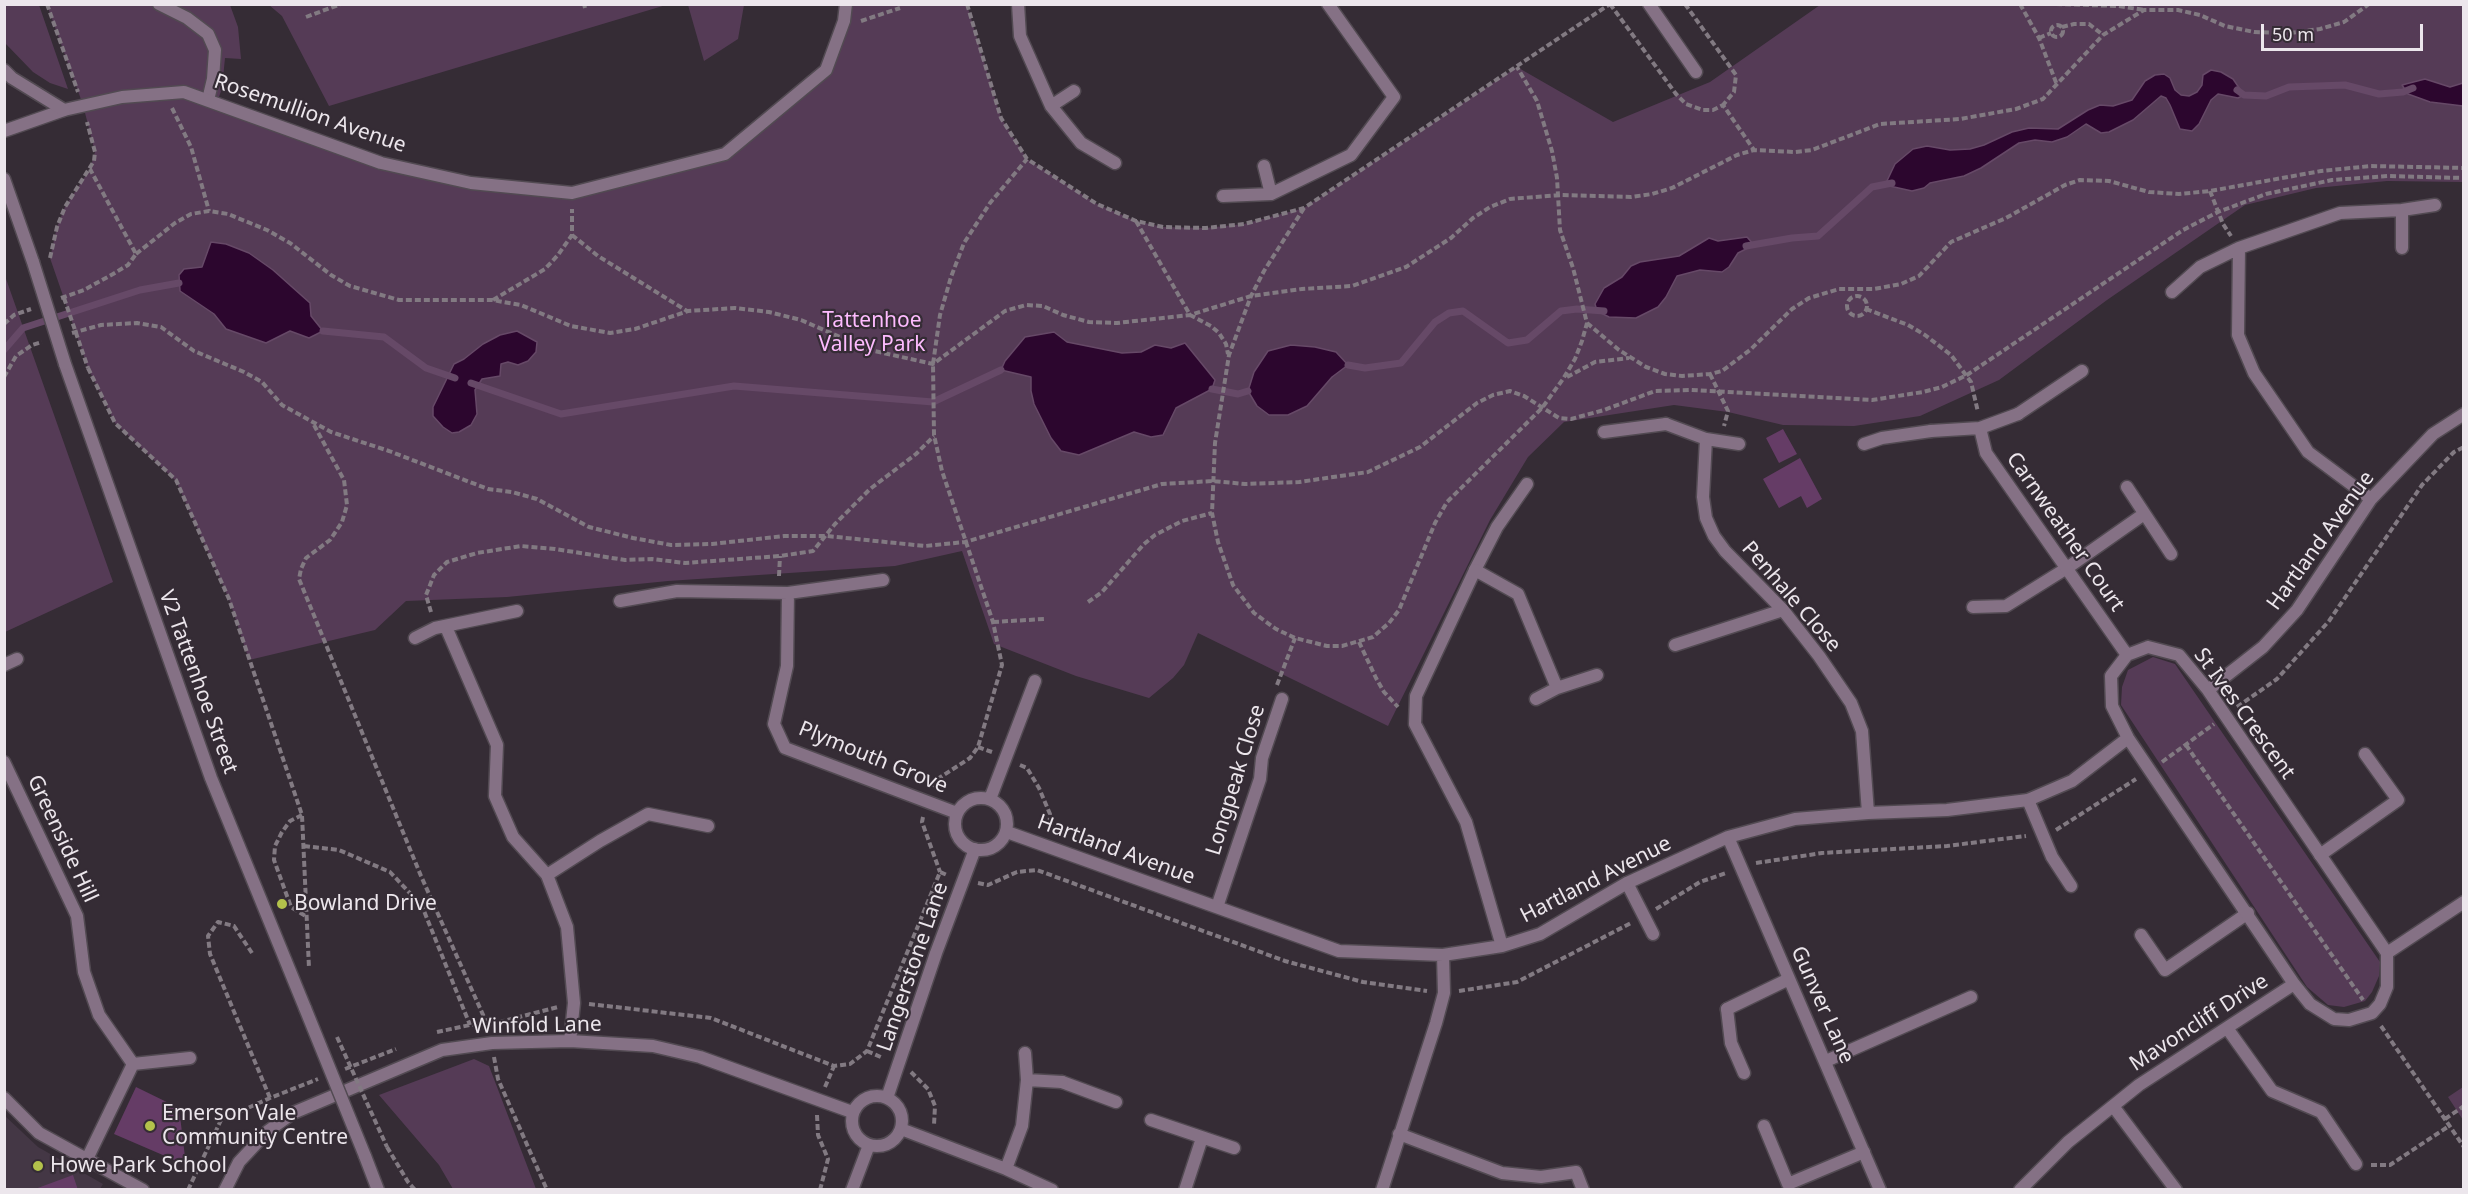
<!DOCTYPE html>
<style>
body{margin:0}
#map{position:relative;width:2468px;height:1194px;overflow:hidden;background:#352c35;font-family:"Noto Sans",sans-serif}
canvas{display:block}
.frame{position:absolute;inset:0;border:6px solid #ece6ec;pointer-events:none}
.scale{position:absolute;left:2261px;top:24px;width:162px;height:27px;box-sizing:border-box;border:3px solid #ece6ec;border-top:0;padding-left:8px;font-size:18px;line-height:21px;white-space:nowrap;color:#ece6ec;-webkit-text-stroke:4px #352c35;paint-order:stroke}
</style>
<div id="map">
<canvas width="2468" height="1194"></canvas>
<div class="frame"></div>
<div class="scale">50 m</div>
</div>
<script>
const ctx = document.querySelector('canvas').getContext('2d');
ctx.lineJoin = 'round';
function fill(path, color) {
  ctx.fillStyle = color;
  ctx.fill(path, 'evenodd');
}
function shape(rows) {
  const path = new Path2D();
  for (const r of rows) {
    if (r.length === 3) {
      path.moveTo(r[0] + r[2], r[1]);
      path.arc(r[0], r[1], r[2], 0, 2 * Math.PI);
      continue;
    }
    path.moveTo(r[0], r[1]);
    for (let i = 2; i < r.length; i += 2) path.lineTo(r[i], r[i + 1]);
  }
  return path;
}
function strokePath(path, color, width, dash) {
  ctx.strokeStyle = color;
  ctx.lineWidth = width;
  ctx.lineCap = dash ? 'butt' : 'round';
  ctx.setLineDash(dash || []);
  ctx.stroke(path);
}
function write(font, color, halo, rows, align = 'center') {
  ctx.font = font + ' "Noto Sans",sans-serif';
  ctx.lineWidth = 4.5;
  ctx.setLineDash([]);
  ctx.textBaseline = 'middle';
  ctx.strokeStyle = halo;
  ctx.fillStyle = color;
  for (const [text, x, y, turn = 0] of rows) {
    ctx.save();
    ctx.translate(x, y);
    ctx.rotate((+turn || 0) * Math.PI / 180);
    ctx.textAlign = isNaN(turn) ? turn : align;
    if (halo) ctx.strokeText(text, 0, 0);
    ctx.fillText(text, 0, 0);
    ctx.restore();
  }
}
fill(shape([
 [4,1115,38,1147,103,1184,100,1189,5,1189]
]), '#443745');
fill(shape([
 [5,4,39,5,68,89,50,83,33,72,5,43],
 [47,5,230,5,238,27,241,59,225,58,222,88,217,103,381,163,471,183,572,193,725,154,826,70,846,5,967,5,1001,118,1027,159,1097,204,1136,221,1163,227,1205,228,1244,224,1304,208,1517,67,1613,122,1710,82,1820,5,2463,5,2463,182,2387,181,2316,188,2245,205,2107,300,1999,380,1920,416,1854,426,1783,425,1728,412,1674,405,1564,422,1528,457,1490,520,1388,726,1198,633,1184,665,1173,678,1149,698,1076,676,994,644,962,551,895,566,668,581,507,597,406,601,375,630,249,660,229,599,176,481,115,423,88,368,50,258,57,227,65,207,90,169,95,152,83,105],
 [269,5,666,5,329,106,282,16],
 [688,5,744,5,738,39,704,61],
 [5,276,113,582,5,632,4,632],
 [2153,657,2175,664,2380,962,2379,976,2372,992,2365,1001,2344,1007,2328,1005,2307,987,2121,705,2122,687,2128,670],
 [474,1059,489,1066,536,1189,453,1189,439,1165,379,1095],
 [2463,1087,2463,1120,2448,1097]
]), '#553b56');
const water = shape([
 [2211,70,2221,72,2233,79,2244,95,2238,98,2218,94,2211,100,2199,124,2192,131,2180,129,2170,105,2166,98,2161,96,2133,120,2109,132,2101,133,2086,124,2067,137,2052,142,2035,140,2019,143,1981,168,1964,176,1930,183,1924,188,1912,191,1885,185,1895,164,1913,149,1927,146,1950,150,1970,149,1984,145,2012,132,2029,128,2058,129,2088,110,2100,105,2113,106,2132,100,2145,81,2155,75,2164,74,2170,78,2175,90,2181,95,2189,96,2197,92,2202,85,2203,75,2211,70],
 [2425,79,2450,87,2463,83,2463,106,2430,102,2408,94,2402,85,2425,79],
 [1747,237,1754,245,1738,253,1729,267,1722,272,1700,270,1677,276,1666,297,1658,307,1636,318,1609,317,1597,311,1595,304,1604,288,1622,277,1631,266,1640,262,1679,256,1709,238,1718,241,1747,237],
 [211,242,226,244,249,253,273,270,310,303,311,316,323,331,309,338,290,331,266,343,226,329,214,314,180,291,179,275,184,269,202,267,211,242],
 [517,331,537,342,536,352,528,361,518,365,508,362,501,364,500,376,482,379,475,390,477,414,471,425,459,432,452,433,443,427,433,416,433,407,454,364,464,359,483,344,500,335,517,331],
 [1054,332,1067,342,1122,353,1141,352,1155,345,1171,348,1185,343,1215,380,1212,389,1176,408,1163,435,1151,437,1134,432,1079,455,1061,451,1051,438,1034,404,1031,391,1031,377,1001,370,1005,361,1025,337,1054,332],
 [1291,345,1315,347,1336,352,1348,365,1332,377,1307,406,1288,415,1269,415,1257,406,1248,391,1254,372,1268,351,1291,345]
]);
fill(water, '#2c062e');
strokePath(water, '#664967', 1.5);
strokePath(shape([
 [2237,90,2244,95,2266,96,2289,87,2345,85,2379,94,2403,92,2413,88],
 [1746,246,1792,238,1818,236,1872,187,1892,183],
 [323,331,384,337,426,368,455,378],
 [4,350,23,328,140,290,179,283],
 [1348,365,1365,368,1401,363,1435,322,1449,313,1463,311,1508,343,1527,340,1561,311,1577,309,1604,311],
 [471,383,561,414,734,386,933,402,1001,370],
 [1212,389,1238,394,1248,391]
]), '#664967', 7);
fill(shape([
 [1783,429,1797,454,1779,463,1766,438],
 [1800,458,1822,499,1807,508,1801,496,1779,508,1763,479],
 [136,1087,179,1108,186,1165,114,1134],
 [73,1175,78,1190,35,1190,35,1189]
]), '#653c66');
const service = shape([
 [159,4,187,18,208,34,215,50,213,79,208,100],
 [2018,414,2082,371],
 [1604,432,1666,424],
 [1864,444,1882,438,1931,431],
 [2127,487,2171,554],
 [1475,570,1497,527,1527,484],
 [1973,607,2006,606,2067,568,2144,514],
 [1675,645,1783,610],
 [2028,800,2052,857,2071,886],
 [2320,855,2398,800,2365,754],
 [1627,883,1653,934],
 [2141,935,2165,970,2248,913],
 [1727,1009,1731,1043,1744,1073],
 [1062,1082,1116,1102],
 [1764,1126,1788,1184,1864,1152]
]);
const minor = shape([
 [1018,4,1020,36,1051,106,1081,143,1115,163],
 [1649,4,1696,72],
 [1051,106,1074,91],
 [4,131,64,110,122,97,184,92,381,163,471,183,572,193,725,154,826,70,844,21,846,4],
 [1264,166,1271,194],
 [1223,196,1271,194,1351,155,1394,97,1328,4],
 [2402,210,2435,205],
 [2172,292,2200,267,2239,248],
 [1666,424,1706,439,1739,444],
 [1980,428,1986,453,2127,655],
 [1931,431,1980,428,2018,414],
 [1706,439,1703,497,1706,518,1714,536,1725,551,1783,610,1819,656,1851,703,1862,731,1868,813],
 [2371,499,2308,452,2254,373,2238,335,2239,248,2340,213,2402,210,2402,248],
 [788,593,787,666,774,724,785,748,957,813],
 [620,601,677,591,788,593,883,580],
 [446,627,497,745,495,796,513,837,547,875,567,927,574,1003,570,1041],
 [415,638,435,628,517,611],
 [2148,647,2179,655,2208,690,2387,953,2387,987,2380,1004,2372,1013,2349,1020,2334,1019,2310,1004,2294,984,2128,738,2112,706,2111,676,2127,655,2148,647],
 [4,665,17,659],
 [2208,690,2263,647,2297,610,2371,499,2433,434,2464,414],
 [1536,699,1557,688,1597,675],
 [4,762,77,916,84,972,99,1015,133,1064,87,1159],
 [981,824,26],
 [990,799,1035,681],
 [1007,832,1339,951,1443,955,1502,946,1540,934,1627,883,1728,837,1795,819,1868,813,1947,810,2028,800,2072,781,2128,738],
 [1728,837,1880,1190],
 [547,875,600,841,648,814,708,826],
 [1217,907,1260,779,1262,758,1282,699],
 [1502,946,1466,822,1415,724,1416,696,1475,570,1518,594,1557,688],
 [2387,953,2464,902],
 [1727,1009,1789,979],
 [2227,1028,2272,1091,2321,1112,2356,1164],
 [1025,1053,1027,1080],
 [1826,1061,1971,997],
 [133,1064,190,1058],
 [877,1121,25],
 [4,1098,39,1133,143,1190],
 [887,1098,936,953,975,849],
 [2113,1106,2176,1190],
 [1151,1120,1234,1148],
 [901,1129,1006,1169,1052,1190],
 [1399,1134,1502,1173,1541,1177,1576,1172,1583,1190],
 [1006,1169,1022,1126,1027,1080,1062,1082],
 [225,1190,239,1162,268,1131,293,1113,442,1050,492,1043,570,1041,653,1046,700,1057,852,1112],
 [852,1190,869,1145],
 [1185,1190,1202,1138],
 [1382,1190,1436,1023,1444,993,1443,955],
 [2020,1190,2068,1142,2139,1085,2294,984]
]);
const tertiary = shape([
 [4,70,12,78,64,110],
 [4,179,33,262],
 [65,364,211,778,305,1008],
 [365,1156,378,1190]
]);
strokePath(service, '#524a52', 15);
strokePath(minor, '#524a52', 15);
strokePath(tertiary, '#524a52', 15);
strokePath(shape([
 [47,4,78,92],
 [584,4,585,8],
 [967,4,1001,118,1027,159,1097,204,1136,221,1163,227,1206,228,1244,224,1304,208,1610,4],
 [1610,4,1676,94,1686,104,1703,110,1713,110,1723,105,1754,150],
 [1685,4,1736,75,1734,92,1723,105],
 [2020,4,2039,38,2057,85],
 [2056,4,2119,6,2144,10],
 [306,17,341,4],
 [861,21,900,8],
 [2057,31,6],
 [2062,27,2074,24,2089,24,2103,35],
 [2039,38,2051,33],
 [172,108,191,147,209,211],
 [2210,191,2223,224,2231,236],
 [1304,208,1264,271,1251,296,1229,355,1215,443,1212,513,1218,542,1233,585,1254,613,1276,629,1295,638,1327,646,1342,646,1373,637,1389,623,1399,610,1435,523,1447,502,1542,408,1563,379,1575,359,1582,341,1587,323,1573,268,1560,230,1557,178,1552,151,1537,101,1517,67],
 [1136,221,1190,315,1211,326,1219,333,1226,344,1228,354],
 [572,235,598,256,687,311],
 [136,254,175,223,191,214,209,211,228,214,267,230,290,243,331,275,350,286,399,300,492,300,521,305,571,326,610,333,635,329,688,311,735,308,769,312,801,320,870,350,933,364,1005,311,1026,305,1043,306,1063,315,1089,322,1117,323,1190,315,1251,296,1302,289,1352,286,1406,267,1451,238,1473,218,1490,207,1510,199,1559,195,1631,197,1652,194,1672,188,1737,155,1754,150,1795,152,1812,150,1880,124,1960,119,2016,109,2043,99,2103,35,2144,10,2178,10,2200,15,2225,26,2254,32,2290,33,2320,29,2344,22,2369,4],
 [50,258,57,227,65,207,94,161,95,152,87,122],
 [1857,306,10],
 [61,298,84,290,113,274,128,265,136,254,90,169],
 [493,300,545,269,558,255,572,235,572,209],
 [1866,309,1908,325,1925,335,1951,355,1971,382,1978,412],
 [1587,323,1619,350,1646,367,1665,374,1682,376,1710,374,1722,371,1750,350,1792,309,1809,298,1839,289,1874,289,1901,284,1919,276,1951,242,2006,218,2065,185,2080,180,2109,181,2149,192,2179,194,2210,191,2321,171,2371,166,2464,168],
 [4,324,14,315,31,309],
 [72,333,101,325,137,323,161,327,194,351,244,372,262,382,282,405,331,432,389,451,488,489,512,492,537,499,589,527,633,538,671,545,712,544,784,536,827,536,925,546,965,542,1162,484,1213,481,1245,484,1299,482,1368,472,1420,447,1477,403,1493,395,1510,391,1524,396,1559,418,1571,419,1604,410,1655,391,1691,390,1872,400,1923,392,1942,387,1967,375,2183,230,2218,212,2266,194,2332,180,2388,176,2464,178],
 [88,368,115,423,176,480,229,599,302,815,309,968],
 [1710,374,1728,411,1724,426],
 [4,377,16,356,32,345,42,342],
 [1567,377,1595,362,1629,358],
 [314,425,344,480,347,505,342,522,330,540,306,558,301,569,299,579,421,876,488,1026],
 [779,576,780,556],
 [1088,602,1102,592,1144,544,1155,535,1182,521,1212,513],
 [431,612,426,595,434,575,447,562,477,553,521,546,555,549,625,560,652,559,685,563,780,556,813,551,835,524,870,489,916,454,934,436],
 [993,622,1044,619],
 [1359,642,1376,678,1384,692,1398,707],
 [1277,685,1295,638],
 [2237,707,2277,679,2329,621,2422,485,2454,452,2464,447],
 [2186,745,2363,1000],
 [978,747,992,752],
 [2162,762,2214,724],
 [1020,765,1027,768,1039,788,1050,814,1049,832],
 [933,787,936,780,970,758,978,747,1002,665,993,622,942,471,934,435,933,364,940,315,951,277,964,243,990,203,1027,159],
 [302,815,290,821,282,832,275,846,274,860,291,907,307,917],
 [923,817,922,822,940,872],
 [2056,830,2136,779],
 [304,846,339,850,390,872,422,906,470,1025],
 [1756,863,1822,853,1947,846,2026,836],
 [978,883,988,885,1017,872,1037,870,1285,961,1363,982,1427,991],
 [1656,909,1700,882,1726,873],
 [252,953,234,926,218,922,208,936,210,954,270,1098],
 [1459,991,1517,982,1631,923],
 [589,1004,711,1018,834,1066,850,1064,867,1051,940,872,947,875],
 [2381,1026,2464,1147],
 [437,1032,470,1025,488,1025,558,1007],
 [867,1051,883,1058],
 [494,1057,498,1079,547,1190],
 [345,1069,396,1049],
 [911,1072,928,1089,935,1106,934,1125],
 [825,1087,834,1066],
 [817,1115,818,1135,828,1159,820,1190],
 [2445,1119,2464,1106],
 [387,1147,408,1182,415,1190],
 [2371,1165,2390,1165,2449,1126],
 [188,1190,221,1120,270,1098,318,1079]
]), '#827a82', 4, [6, 3]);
strokePath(service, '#857185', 12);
strokePath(minor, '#857185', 12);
strokePath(tertiary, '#857185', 12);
const tertiaryBridge = shape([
 [33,262,65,364],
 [305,1008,365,1156]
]);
strokePath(tertiaryBridge, '#524a52', 15, []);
strokePath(shape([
 [64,298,88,368],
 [337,1037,387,1147]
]), '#827a82', 4, [6, 3]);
strokePath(tertiaryBridge, '#857185', 12);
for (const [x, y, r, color] of [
 [282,904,6,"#b3c24b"],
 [150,1126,6,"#b3c24b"],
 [38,1166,6,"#b3c24b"]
]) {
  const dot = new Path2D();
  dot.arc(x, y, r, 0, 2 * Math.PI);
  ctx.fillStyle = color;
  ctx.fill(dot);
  strokePath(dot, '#352c35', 2);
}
write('21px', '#ece6ec', '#352c35', [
 ["Rosemullion Avenue",310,114,19],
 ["Carnweather Court",2065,532,55],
 ["Hartland Avenue",2321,541,-54],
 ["Penhale Close",1791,597,49],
 ["V2 Tattenhoe Street",198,682,70],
 ["St Ives Crescent",2244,714,54],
 ["Plymouth Grove",873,758,22],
 ["Longpeak Close",1236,780,-73],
 ["Greenside Hill",62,839,65],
 ["Hartland Avenue",1116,850,20],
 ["Hartland Avenue",1596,880,-27],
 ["Langerstone Lane",913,967,-71],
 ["Gunver Lane",1822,1005,66],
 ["Mavoncliff Drive",2199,1023,-33],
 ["Winfold Lane",537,1026,-1]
]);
write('21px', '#fdbbfe', '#352c35', [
 ["Tattenhoe",872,321],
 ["Valley Park",872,345]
]);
write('21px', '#ece6ec', '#352c35', [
 ["Bowland Drive",294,904],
 ["Emerson Vale",162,1114],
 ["Community Centre",162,1138],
 ["Howe Park School",50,1166]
], 'left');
</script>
